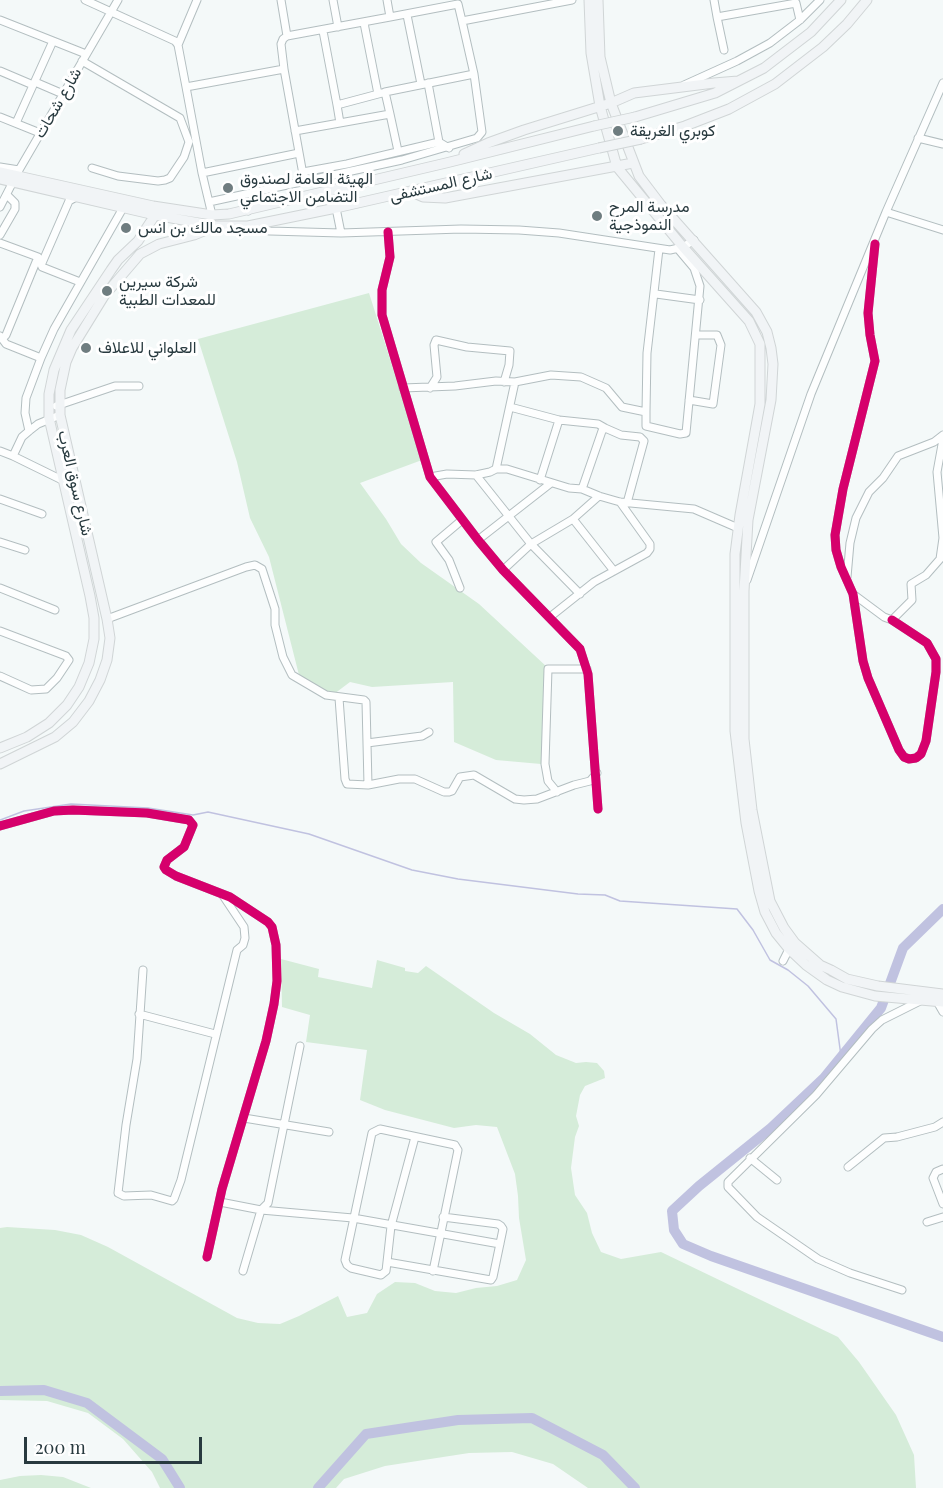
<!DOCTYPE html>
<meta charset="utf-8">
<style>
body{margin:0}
#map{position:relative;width:943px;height:1488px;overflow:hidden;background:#f4f9f9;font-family:"Playfair Display",serif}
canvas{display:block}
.scale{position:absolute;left:24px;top:1437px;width:178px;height:27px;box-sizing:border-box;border:3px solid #283a3f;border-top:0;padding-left:8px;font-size:18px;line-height:21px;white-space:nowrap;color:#283a3f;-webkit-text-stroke:4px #fff;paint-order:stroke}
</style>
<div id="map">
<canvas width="943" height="1488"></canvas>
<div class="scale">200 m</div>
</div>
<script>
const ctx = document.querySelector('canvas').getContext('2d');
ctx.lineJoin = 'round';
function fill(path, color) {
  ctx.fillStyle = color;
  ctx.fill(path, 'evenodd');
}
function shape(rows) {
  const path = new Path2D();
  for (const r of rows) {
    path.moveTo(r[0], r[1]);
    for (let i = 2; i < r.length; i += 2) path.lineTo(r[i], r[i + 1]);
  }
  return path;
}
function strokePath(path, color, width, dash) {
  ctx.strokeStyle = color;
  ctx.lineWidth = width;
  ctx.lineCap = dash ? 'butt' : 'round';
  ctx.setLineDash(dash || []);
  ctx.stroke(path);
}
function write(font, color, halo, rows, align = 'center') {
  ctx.font = font + ' "Playfair Display",Vazirmatn,serif';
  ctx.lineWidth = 6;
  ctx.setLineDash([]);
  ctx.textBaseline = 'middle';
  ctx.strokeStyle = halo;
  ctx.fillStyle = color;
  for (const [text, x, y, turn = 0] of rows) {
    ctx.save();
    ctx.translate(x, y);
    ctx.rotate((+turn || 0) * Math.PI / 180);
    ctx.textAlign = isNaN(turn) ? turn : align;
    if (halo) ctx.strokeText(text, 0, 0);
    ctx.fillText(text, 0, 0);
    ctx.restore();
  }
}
fill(shape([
 [369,293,422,460,360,483,386,519,401,544,421,563,479,604,547,667,541,764,496,760,454,742,453,682,372,687,350,682,334,694,326,692,299,675,269,557,250,518,237,462,198,339],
 [281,959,319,969,318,977,372,988,377,960,405,968,405,971,418,973,426,966,494,1013,530,1034,556,1055,576,1063,586,1062,597,1063,604,1071,605,1078,585,1086,580,1095,576,1116,579,1126,575,1137,571,1168,575,1195,587,1213,592,1233,601,1252,621,1259,661,1252,838,1337,859,1362,896,1415,914,1455,916,1488,588,1488,553,1464,512,1452,469,1453,385,1466,344,1479,336,1488,160,1488,152,1472,123,1439,88,1413,47,1401,0,1400,0,1228,7,1227,55,1230,81,1235,108,1247,237,1318,258,1323,280,1324,299,1316,338,1296,347,1317,367,1313,377,1294,395,1282,415,1283,435,1291,456,1293,476,1288,497,1286,517,1280,526,1260,519,1218,518,1196,515,1174,497,1127,476,1125,454,1128,385,1110,360,1100,367,1050,306,1042,310,1015,282,1007],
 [41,1475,63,1477,91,1488,0,1488,0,1480,20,1476]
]), '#d5ecd9');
strokePath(shape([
 [0,820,24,811,71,804,148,808,193,815,208,812,309,834,412,870,458,879,578,894,605,895,620,901,737,909,753,930,770,960,788,970,808,986,836,1019,841,1056]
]), '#c0c2e0', 1.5);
strokePath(shape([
 [943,909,903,948,881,1008,824,1078,771,1128,699,1186,672,1211,674,1230,683,1244,711,1256,943,1337],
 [0,1391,44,1390,87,1403,162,1459,180,1488],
 [318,1488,366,1434,458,1420,532,1418,603,1455,635,1488]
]), '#c0c2e0', 10);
const minor = shape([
 [85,0,175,41,178,45,186,87,284,69,304,180],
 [281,0,287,36,283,39,281,44,284,69],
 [333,0,338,27],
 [387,0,390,17,458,4,462,21,572,0],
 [714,0,717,17,796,3,800,20],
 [407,15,421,84],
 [717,17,724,50],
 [0,20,86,54],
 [364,23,378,94],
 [323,31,337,105],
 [287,36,390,17],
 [178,45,197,0],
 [82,61,180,118,189,142,184,157,170,178,165,180,158,181,118,176,92,168],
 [0,71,33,85],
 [35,82,63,94],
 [428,83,439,142],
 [684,85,737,61,770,43,800,20,820,0],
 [186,87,202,173,212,215],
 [390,114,398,151],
 [0,117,40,133],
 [16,123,53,41],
 [340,123,337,105,382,93],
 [295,131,390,114,385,92,474,74],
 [918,138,943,144],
 [0,167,19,170],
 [303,172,347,164,439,142,449,148],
 [202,173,299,153],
 [209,202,402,160,477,138,482,132,474,74,462,21],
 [0,207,19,170,118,0],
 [336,208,341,233],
 [248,211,253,200,262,191],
 [886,212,943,230],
 [248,226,270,231,341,233,461,229,519,230,559,233,670,250,683,247,694,240],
 [388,232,390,257,382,290,382,315,430,477,478,540,503,570,580,649,588,674,598,809],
 [0,235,15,209,15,203,7,195],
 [0,243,38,257,42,267,80,282],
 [875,244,868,313,870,335,875,361,843,489,835,535,836,550,841,567,853,594,863,661,868,678,899,750,904,757,909,759,916,758,921,754,926,741,936,672,936,659,927,643,892,620],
 [42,263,69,201,78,196],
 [656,294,700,300],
 [0,336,6,344,41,358],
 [2,339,6,335,38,257],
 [403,388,455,386,496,381,515,382,551,375,581,377,606,388,622,407,646,412,646,426,680,434,686,433,700,286,694,268,678,249],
 [430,388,437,377,434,345,436,340,467,347,510,351,509,365,504,382],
 [689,400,713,404,721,345,717,335,696,335],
 [56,406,115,386,139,386],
 [510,407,559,420,598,424,605,428,602,431,582,489],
 [646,412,647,353,659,249],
 [605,428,621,435,640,437,644,441,627,503],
 [29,431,25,413,26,398,41,358,54,329,123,208],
 [0,451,13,456,62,480],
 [13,456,22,437,29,431,38,424,60,415],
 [496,469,515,382],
 [476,475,531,544,580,594],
 [430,477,447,474,476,475,490,472,496,469,507,469,569,488,582,489,599,496,620,502,694,509,738,528],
 [540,480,559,420],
 [0,499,42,514],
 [573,519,614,571],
 [478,540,551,483],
 [0,542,25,550],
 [503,570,531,544,573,519,599,496],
 [847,577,850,543,856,518,869,492,883,478,898,456,934,442,943,435],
 [747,580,811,394,886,212,943,83],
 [0,588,55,610],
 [460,588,449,560,436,542,462,520],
 [853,594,884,617,892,620,912,600,911,584,926,575,940,559,943,538,937,472,943,439],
 [550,617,594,582,647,553,650,549,650,544,620,502],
 [107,619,246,567,255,565,262,569,275,609,275,625,283,657,292,675,326,695,364,700,366,702,368,785],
 [0,631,66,656,69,660,57,678,46,689,31,690,0,676],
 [339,698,345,779,347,784,368,785,399,779,415,779,444,792,449,792,452,791,460,777,474,775,515,799,524,800,537,799,574,785,590,781,597,773],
 [367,743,422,736,429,732],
 [557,792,548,781,545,764,548,669,587,669],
 [0,826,54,811,73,810,147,813,189,820,193,825,184,847,167,860,164,867,166,870,176,876,230,897,268,922,272,927,276,945,277,981,274,1004,266,1041,222,1189,207,1257],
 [783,961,789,949],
 [143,970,137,1059,126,1125,118,1193,124,1196,151,1195,172,1201,174,1199,181,1180,237,950,243,945,245,938,244,927,222,894],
 [939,999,939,1005,943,1012],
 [139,1014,215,1034],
 [244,1118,329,1132],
 [415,1137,391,1226,386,1271,381,1275,351,1268,347,1265,345,1260,372,1133,380,1129,455,1145,458,1150,433,1271],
 [750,1158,777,1180],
 [848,1167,884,1138,897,1137,935,1127,943,1122],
 [943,1169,936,1172,933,1178,943,1204],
 [220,1202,261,1210,353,1218,500,1244],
 [927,1222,943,1217],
 [387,1262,491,1280,493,1277,503,1229,501,1226,498,1224,443,1217],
 [243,1271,261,1210,268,1203,300,1046],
 [902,1290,850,1273,818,1259,757,1217,728,1187,728,1182,816,1095,872,1029,882,1020,920,1001]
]);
const major = shape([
 [589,0,591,53,600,106,617,167,683,247,749,321,760,344,760,404,740,515,735,554,735,731,746,823,759,891,765,912,776,933,789,949,806,965,827,980,842,987,875,996,943,1002],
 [598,0,600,57,611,103,639,176,661,205,756,312,767,332,771,348,773,364,771,400,748,520,744,591,744,739,752,810,770,901,784,928,795,943,820,965,831,970,847,979,878,986,943,994],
 [635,117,715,93,764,68,811,32,841,0],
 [641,139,685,126,729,109,775,84,823,47,847,24,867,0],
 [464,154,488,143,524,130,611,103,634,93,714,83,738,81],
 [0,172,153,206,212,215,229,214,446,163,594,126],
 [0,179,155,215,216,226,248,226,336,208,599,148],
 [412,192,423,197,445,198,633,163],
 [0,748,27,737,49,723,67,705,79,687,89,663,94,639,94,618,90,596,49,418,49,394,54,370,71,330,111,270,118,260,138,241,155,215,169,209],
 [0,764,55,737,73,722,89,701,100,680,107,660,110,638,107,619,60,415,60,390,66,362,72,348,104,296,140,254,159,244,194,235,216,226]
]);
strokePath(minor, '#b3bec0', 9);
strokePath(major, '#d0d5d6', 11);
strokePath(minor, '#fdfefe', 7);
strokePath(major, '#f1f4f6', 9);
const majorBridge = shape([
 [594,126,635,117],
 [599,148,641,139]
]);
strokePath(majorBridge, '#d0d5d6', 11, []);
strokePath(majorBridge, '#f1f4f6', 9);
strokePath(shape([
 [388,232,390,257,382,290,382,315,430,477,478,540,503,570,580,649,588,674,598,809],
 [875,244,868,313,870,335,875,361,843,489,835,535,836,550,841,567,853,594,863,661,868,678,899,750,904,757,909,759,916,758,921,754,926,741,936,672,936,659,927,643,892,620],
 [0,826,54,811,73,810,147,813,189,820,193,825,184,847,167,860,164,867,166,870,176,876,230,897,268,922,272,927,276,945,277,981,274,1004,266,1041,222,1189,207,1257]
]), '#d6006c', 9);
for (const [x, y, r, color] of [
 [618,131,6,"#6f7d80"],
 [228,188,6,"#6f7d80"],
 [597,216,6,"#6f7d80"],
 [126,228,6,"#6f7d80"],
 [107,291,6,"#6f7d80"],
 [86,348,6,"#6f7d80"]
]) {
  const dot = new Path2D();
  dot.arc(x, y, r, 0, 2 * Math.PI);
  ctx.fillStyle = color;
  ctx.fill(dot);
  strokePath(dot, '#fff', 2);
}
write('16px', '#283a3f', '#fff', [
 ["شارع شحات",58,103,-60],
 ["شارع المستشفى",441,185,-13],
 ["شارع سوق العرب",75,483,77]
]);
write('16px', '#283a3f', '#fff', [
 ["كوبري الغريقة",630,131],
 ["الهيئة العامة لصندوق",240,179],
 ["التضامن الاجتماعي",240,197],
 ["مدرسة المرح",609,207],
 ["النموذجية",609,225],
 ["مسجد مالك بن انس",138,228],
 ["شركة سيرين",119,282],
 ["للمعدات الطبية",119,300],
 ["العلواني للاعلاف",98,348]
], 'left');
</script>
